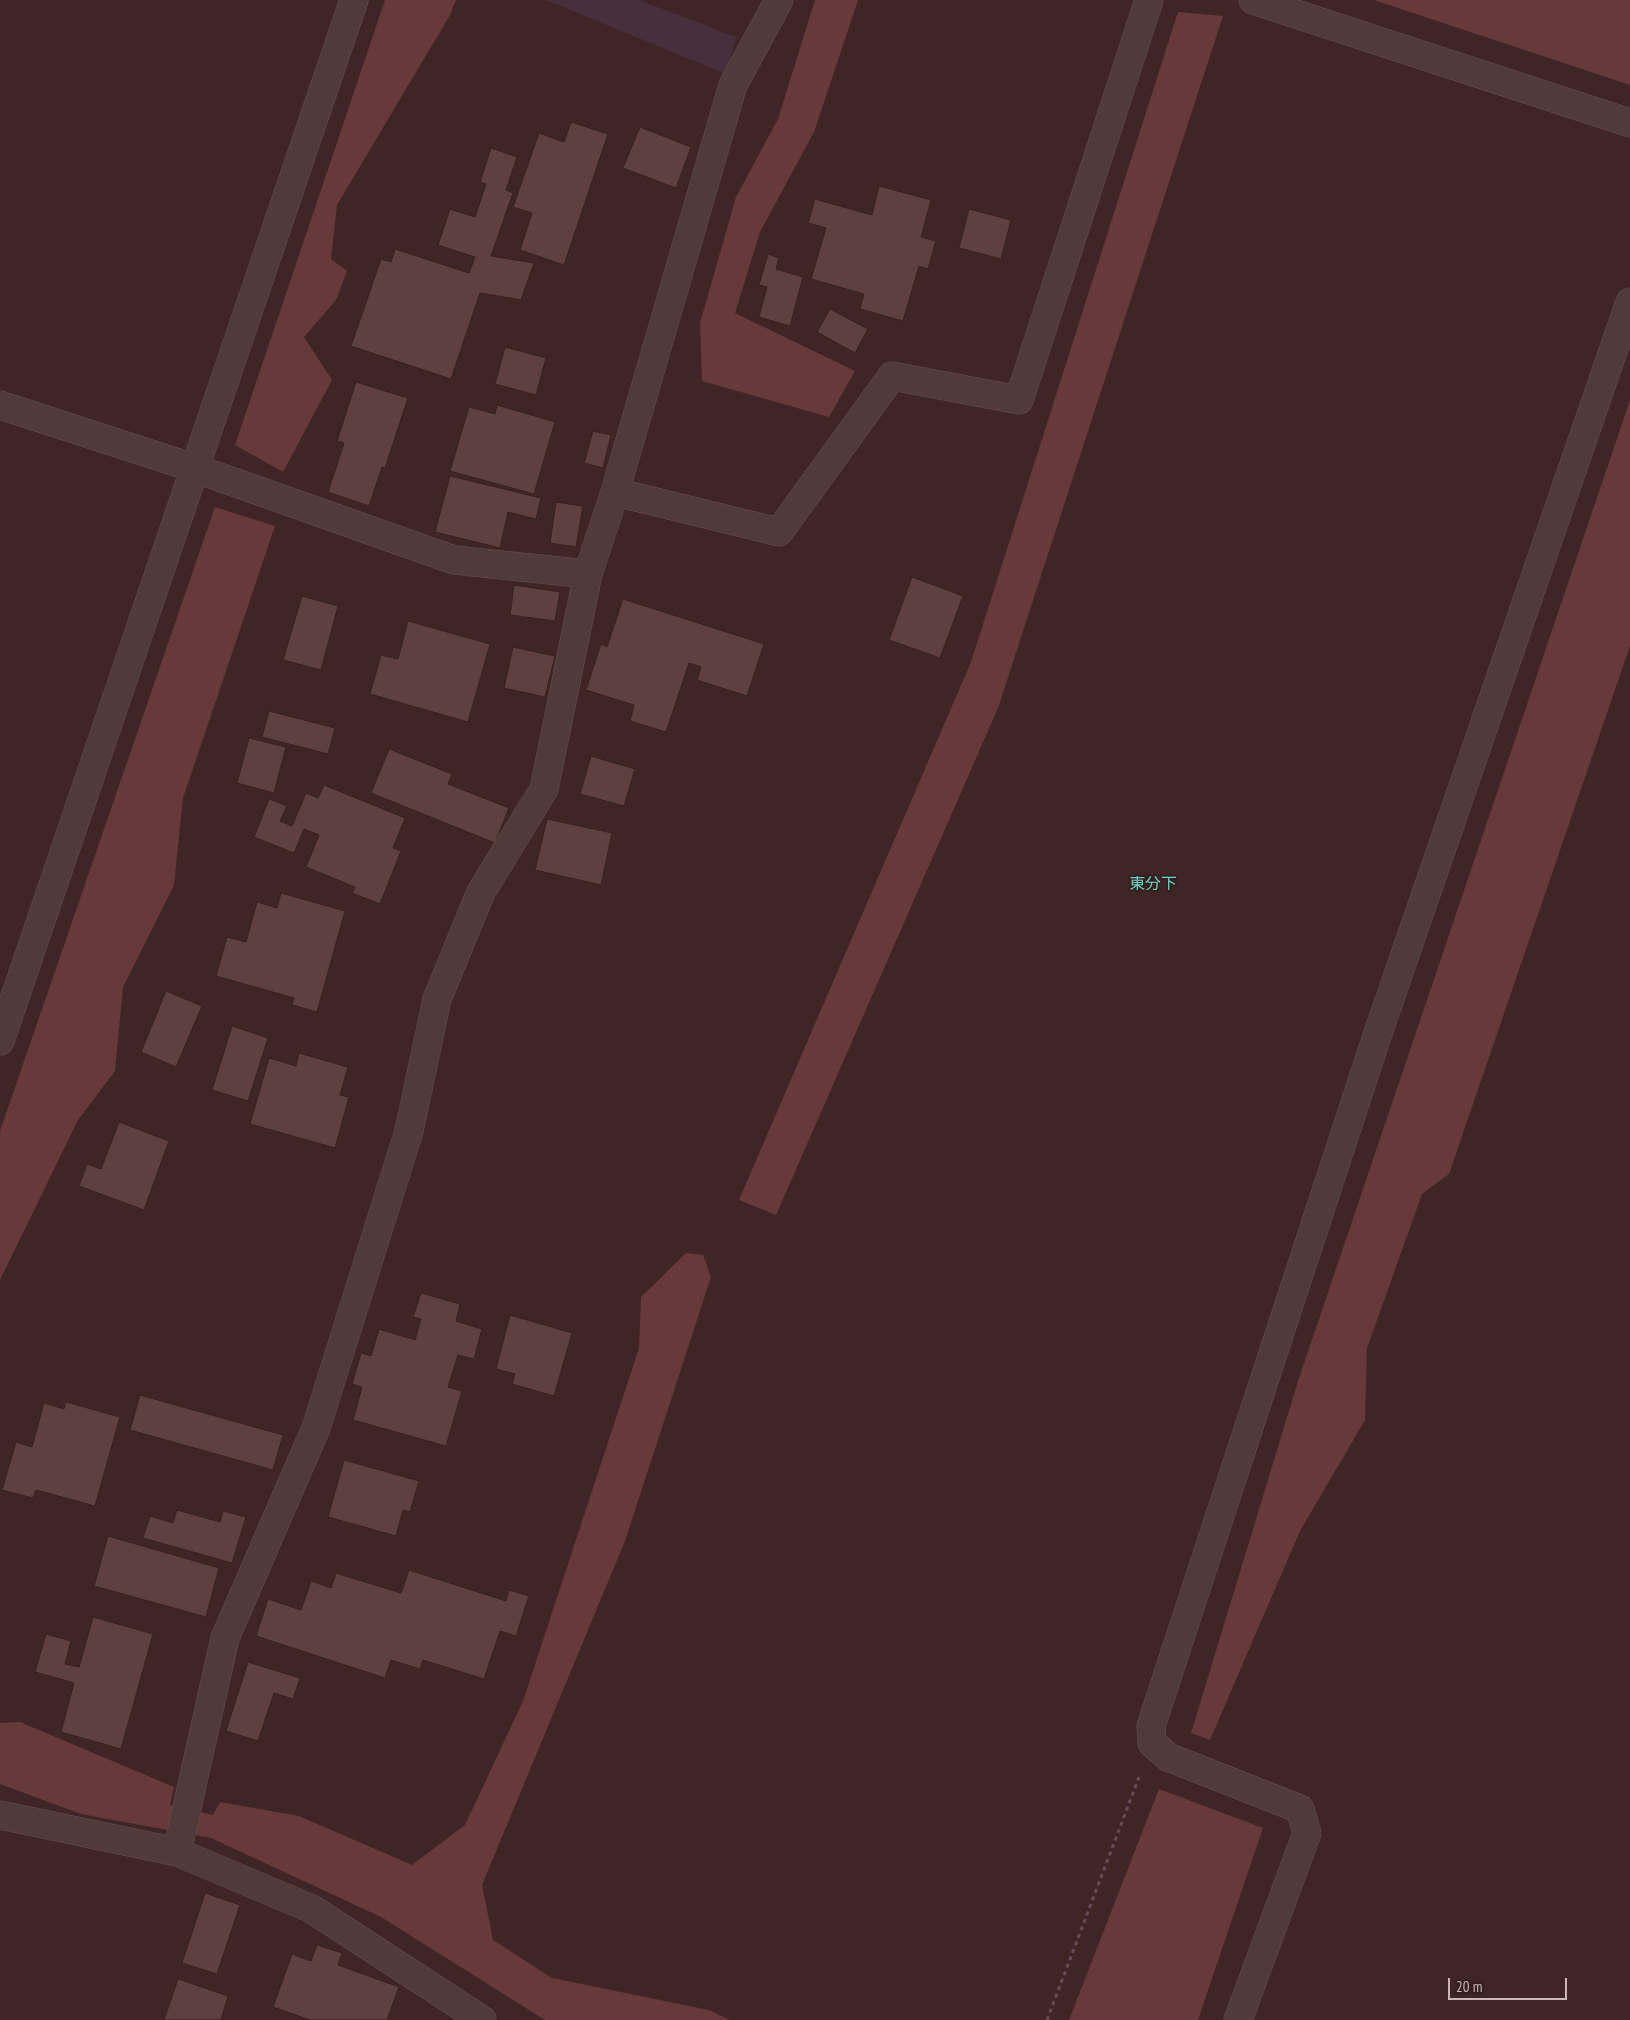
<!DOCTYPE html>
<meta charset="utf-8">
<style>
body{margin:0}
#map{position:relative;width:1630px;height:2020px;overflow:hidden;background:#402526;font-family:"PT Sans Narrow",sans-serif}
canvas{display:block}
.scale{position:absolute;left:1448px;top:1978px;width:119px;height:22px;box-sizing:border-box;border:2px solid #cab7b6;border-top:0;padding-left:6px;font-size:15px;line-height:18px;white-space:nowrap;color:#cab7b6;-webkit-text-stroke:4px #351e1f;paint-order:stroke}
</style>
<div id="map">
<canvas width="1630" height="2020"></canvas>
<div class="scale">20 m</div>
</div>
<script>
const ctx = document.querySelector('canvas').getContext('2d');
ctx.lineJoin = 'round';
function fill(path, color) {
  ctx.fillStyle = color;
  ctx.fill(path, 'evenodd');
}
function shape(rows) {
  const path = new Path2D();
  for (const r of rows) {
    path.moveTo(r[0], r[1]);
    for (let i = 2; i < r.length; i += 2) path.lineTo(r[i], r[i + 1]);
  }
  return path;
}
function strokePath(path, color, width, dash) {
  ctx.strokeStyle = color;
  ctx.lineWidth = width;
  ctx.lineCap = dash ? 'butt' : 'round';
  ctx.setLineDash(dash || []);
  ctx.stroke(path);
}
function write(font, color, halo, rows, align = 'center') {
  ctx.font = font + ' "PT Sans Narrow","Noto Sans JP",sans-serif';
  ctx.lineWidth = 4;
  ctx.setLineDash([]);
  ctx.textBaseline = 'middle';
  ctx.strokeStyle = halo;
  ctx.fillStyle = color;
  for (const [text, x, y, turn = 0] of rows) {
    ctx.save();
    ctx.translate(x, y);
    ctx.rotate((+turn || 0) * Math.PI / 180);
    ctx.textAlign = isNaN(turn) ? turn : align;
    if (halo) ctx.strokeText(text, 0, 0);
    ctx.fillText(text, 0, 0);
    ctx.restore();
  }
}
fill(shape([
 [546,0,639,0,736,37,726,74]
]), '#482f3d');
fill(shape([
 [385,0,456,0,450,15,337,205,331,259,347,271,336,300,304,337,332,380,283,472,235,445],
 [815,0,858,0,814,132,760,232,735,313,855,371,829,417,702,381,700,323,736,197,778,119],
 [1374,0,1630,0,1630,85],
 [1178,12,1223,16,998,708,776,1215,739,1200,971,662],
 [1630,400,1630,646,1449,1174,1422,1194,1367,1348,1365,1420,1300,1531,1210,1740,1191,1733,1298,1381],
 [215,507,275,526,183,798,174,885,123,987,115,1071,78,1120,0,1280,0,1131],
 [686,1253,703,1255,711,1277,625,1541,482,1885,493,1940,552,1978,709,2010,730,2020,545,2020,381,1917,211,1838,81,1814,0,1784,0,1723,20,1722,174,1787,170,1805,213,1815,220,1802,299,1816,412,1865,465,1825,523,1701,639,1348,641,1297],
 [1159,1789,1263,1828,1198,2020,1069,2020]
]), '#67393a');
const building = shape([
 [571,122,608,134,564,265,520,250,532,213,513,207,539,133,564,142,571,122],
 [640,127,691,147,676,188,623,168,640,127],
 [491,148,517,157,506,190,513,193,491,256,534,263,521,300,480,293,451,379,351,346,381,259,391,262,395,249,469,273,475,257,438,245,450,209,475,217,486,184,480,182,491,148],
 [879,186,931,200,921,237,936,241,928,269,919,266,903,321,860,309,864,294,811,279,826,228,808,223,815,199,872,215,879,186],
 [969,209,1011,220,1001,259,959,248,969,209],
 [768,254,779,258,776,269,803,277,790,326,759,317,767,287,759,285,768,254],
 [830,309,868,329,855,353,817,332,830,309],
 [505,347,546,358,536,395,495,384,505,347],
 [356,382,408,398,385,468,382,467,369,506,328,492,344,443,337,441,356,382],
 [497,405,555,422,534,494,450,471,469,407,495,414,497,405],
 [593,431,611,435,603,468,584,463,593,431],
 [450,476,541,498,536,519,508,512,500,548,435,532,450,476],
 [556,502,583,506,576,547,550,543,556,502],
 [912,577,963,596,940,658,889,640,912,577],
 [514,585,560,592,555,621,510,615,514,585],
 [302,596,338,606,321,670,283,660,302,596],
 [623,599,764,644,747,696,697,680,701,667,689,663,666,732,630,721,634,705,586,690,601,644,607,647,623,599],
 [408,621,490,644,468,722,370,694,381,655,398,659,408,621],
 [513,647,555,656,545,697,504,688,513,647],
 [269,711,335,728,328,754,262,737,269,711],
 [249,738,286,747,274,793,237,783,249,738],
 [389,749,452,774,448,784,509,808,495,843,371,793,389,749],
 [591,756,635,769,624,806,580,794,591,756],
 [324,785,405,818,393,848,401,851,380,904,352,893,355,887,306,867,319,835,304,829,294,853,254,837,269,799,287,806,280,821,292,826,306,793,318,798,324,785],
 [547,819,612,833,601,885,535,870,547,819],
 [281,893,345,911,317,1012,292,1005,294,998,216,976,227,937,246,942,257,902,277,908,281,893],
 [166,991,202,1006,176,1067,141,1052,166,991],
 [232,1026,268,1038,248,1101,212,1090,232,1026],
 [299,1053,348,1067,340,1095,349,1097,335,1148,250,1124,269,1058,296,1066,299,1053],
 [119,1122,169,1141,144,1210,79,1186,87,1164,101,1169,119,1122],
 [421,1293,460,1304,456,1321,482,1329,474,1359,458,1355,448,1387,462,1391,446,1446,353,1420,362,1387,352,1384,361,1353,371,1356,379,1329,415,1340,421,1319,413,1317,421,1293],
 [510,1315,572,1333,554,1396,512,1384,515,1374,496,1369,510,1315],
 [140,1395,283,1435,273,1470,130,1430,140,1395],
 [66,1402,120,1417,95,1506,36,1490,33,1498,2,1490,16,1442,32,1447,44,1403,64,1409,66,1402],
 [344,1460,419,1481,410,1512,403,1510,396,1536,328,1517,344,1460],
 [177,1510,220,1522,223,1511,246,1517,232,1563,143,1538,150,1516,173,1523,177,1510],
 [108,1536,219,1568,206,1617,94,1586,108,1536],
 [409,1570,506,1601,509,1590,529,1596,516,1636,500,1631,484,1679,423,1660,420,1669,391,1660,385,1678,256,1636,268,1599,301,1610,311,1581,331,1588,336,1573,401,1593,409,1570],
 [93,1617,153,1634,121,1749,61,1732,74,1683,35,1672,46,1634,71,1641,65,1664,79,1667,93,1617],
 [248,1662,300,1678,293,1699,274,1693,258,1741,226,1731,248,1662],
 [205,1893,240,1905,217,1974,182,1963,205,1893],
 [317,1945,342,1953,338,1965,399,1987,387,2020,310,2020,273,2007,292,1954,311,1961,317,1945],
 [178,1979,228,1996,221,2020,164,2020,178,1979]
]);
fill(building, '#5e4040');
strokePath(building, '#372021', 1);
const street = shape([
 [1253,0,1630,123],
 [0,405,194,468,454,560,588,574],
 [615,492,779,532,892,376,1019,400,1149,0],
 [0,1041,354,0],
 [0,1815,177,1852,312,1909,482,2020],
 [177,1852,225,1638,316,1428,409,1131,437,999,481,892,544,789,588,574,615,492,733,85,779,0],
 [1238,2020,1307,1833,1300,1809,1168,1757,1152,1743,1151,1726,1377,1036,1630,302]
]);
strokePath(street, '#675252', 29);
strokePath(shape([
 [1047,2020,1139,1777]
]), '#644d58', 3, [4, 4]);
strokePath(street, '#503a3a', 28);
write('16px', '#67d4c3', '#351e1f', [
 ["東分下",1153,884]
]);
</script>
